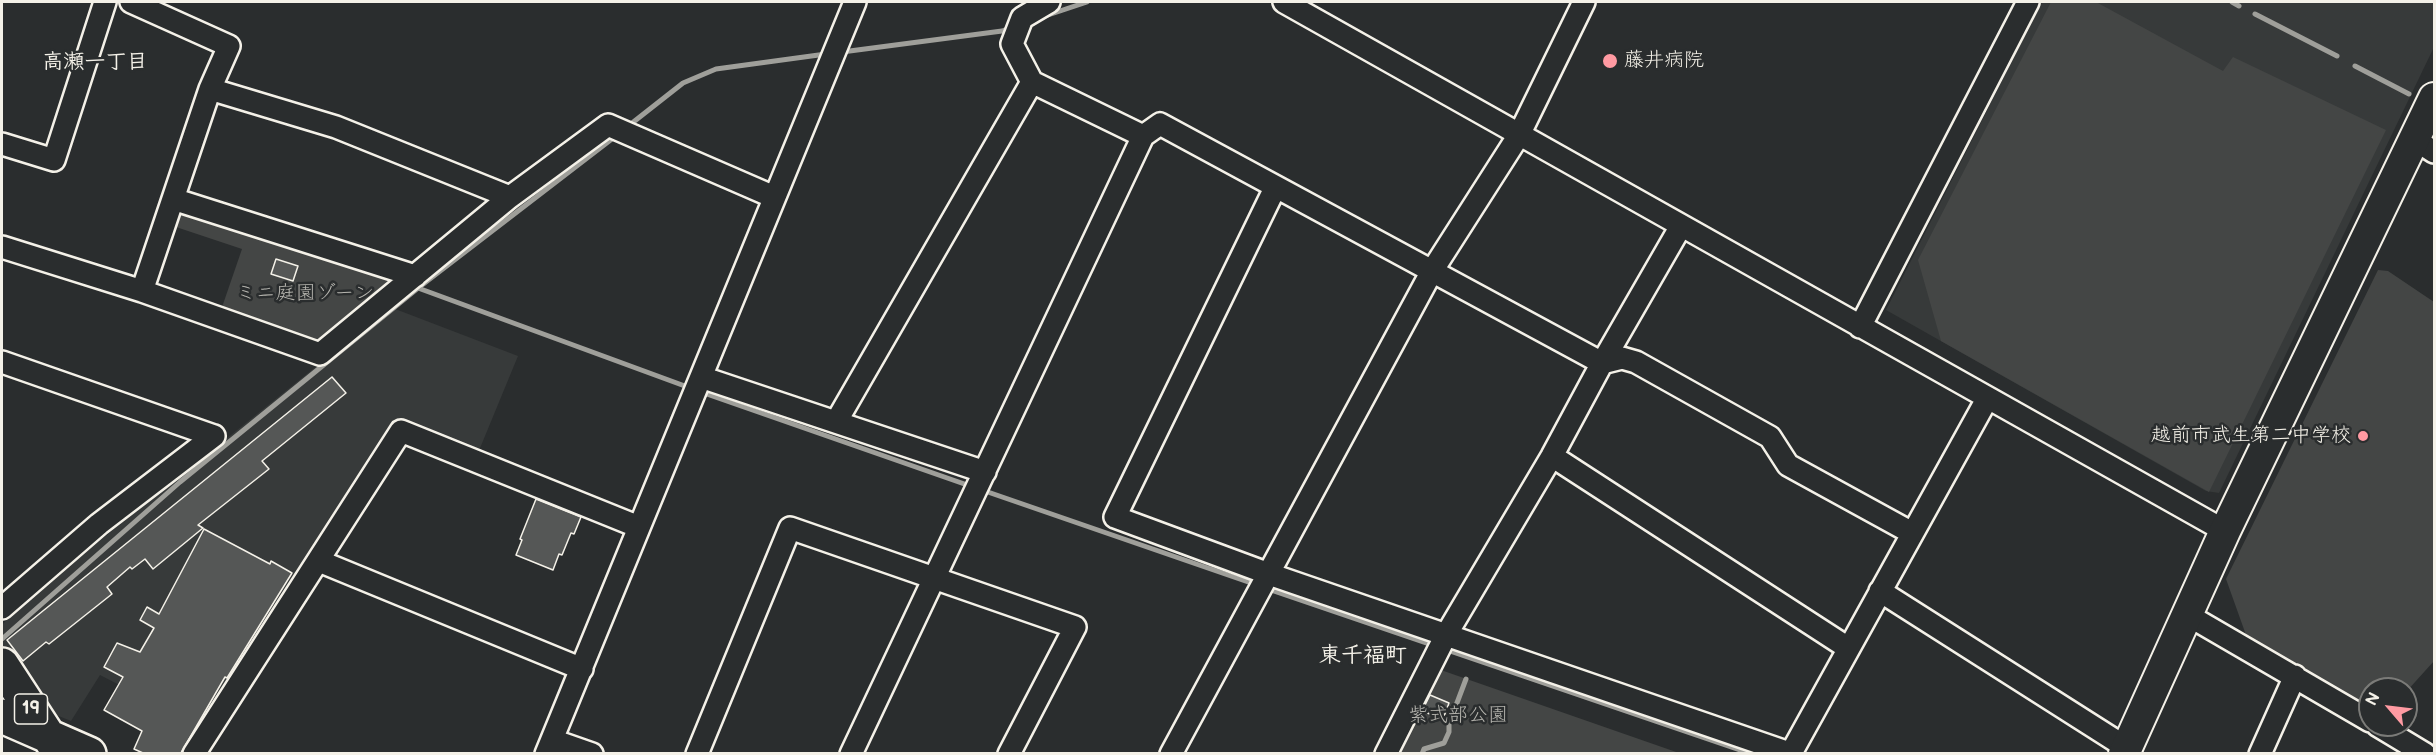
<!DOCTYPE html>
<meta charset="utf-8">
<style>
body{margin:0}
#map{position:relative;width:2436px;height:755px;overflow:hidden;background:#2a2d2e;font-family:"Balsamiq Sans",sans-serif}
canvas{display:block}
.frame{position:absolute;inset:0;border:3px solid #f4f1e8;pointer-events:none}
.north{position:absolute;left:2358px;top:677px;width:60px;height:60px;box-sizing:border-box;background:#2a2d2e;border:2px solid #7b7b78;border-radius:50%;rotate:298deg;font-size:16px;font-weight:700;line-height:24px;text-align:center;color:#f4f1e8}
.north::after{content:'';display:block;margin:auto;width:21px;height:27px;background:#ff9aa2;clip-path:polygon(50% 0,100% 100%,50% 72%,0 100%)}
</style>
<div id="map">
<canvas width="2436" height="755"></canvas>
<div class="frame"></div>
<div class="north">N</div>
</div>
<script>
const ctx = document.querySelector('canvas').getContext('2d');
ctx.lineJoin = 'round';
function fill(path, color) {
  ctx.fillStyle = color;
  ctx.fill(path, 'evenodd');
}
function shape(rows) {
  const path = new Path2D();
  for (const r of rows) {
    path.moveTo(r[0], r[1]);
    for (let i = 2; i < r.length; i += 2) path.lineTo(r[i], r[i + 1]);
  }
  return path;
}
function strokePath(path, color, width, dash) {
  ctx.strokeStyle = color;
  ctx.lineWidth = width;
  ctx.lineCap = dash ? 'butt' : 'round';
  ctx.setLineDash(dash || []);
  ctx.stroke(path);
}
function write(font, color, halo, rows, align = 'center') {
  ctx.font = font + ' "Balsamiq Sans","Klee One",sans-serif';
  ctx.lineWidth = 5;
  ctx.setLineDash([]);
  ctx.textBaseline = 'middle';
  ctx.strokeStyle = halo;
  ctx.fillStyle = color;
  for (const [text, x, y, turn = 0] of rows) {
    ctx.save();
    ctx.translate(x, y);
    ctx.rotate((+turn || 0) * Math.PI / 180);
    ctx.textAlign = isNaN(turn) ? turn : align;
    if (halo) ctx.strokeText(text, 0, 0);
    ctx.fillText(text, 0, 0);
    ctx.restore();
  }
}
fill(shape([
 [2042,2,2434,2,2434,47,2219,493,2206,491,1886,310],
 [390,307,518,356,478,453,396,421,201,727,100,675,71,721,34,706,2,646,2,625,26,600]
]), '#373a3a');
fill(shape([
 [2051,2,2096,2,2223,71,2233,57,2386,130,2209,492,1941,341,1918,260],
 [176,206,393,273,395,281,324,338,308,344,220,313,242,249,170,225],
 [2378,270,2388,271,2434,302,2434,661,2406,692,2406,689,2370,689,2370,709,2246,635,2226,579],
 [1438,669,1679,753,1395,754]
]), '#444645');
strokePath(shape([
 [2232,2,2239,6],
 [2255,14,2337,56],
 [1042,17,1087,2],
 [842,52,1002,31,1013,27],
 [2355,66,2409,94],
 [627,127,683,83,716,69,826,54],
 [418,288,693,389],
 [701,392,973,487],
 [982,490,1257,585],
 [1265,588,1435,646],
 [2,639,180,482,418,288,617,135],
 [1444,649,1752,754],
 [1422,754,1424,749,1444,743,1449,732,1449,724,1466,679]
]), '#9f9f9a', 5);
const building = shape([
 [276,259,298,266,293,281,271,274,276,259],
 [332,377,346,393,262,461,269,469,198,525,203,528,153,569,145,559,132,569,130,567,107,587,112,594,49,644,46,642,23,661,7,640,332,377],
 [536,499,581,517,574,534,571,533,562,555,559,554,553,570,516,555,522,540,520,539,536,499],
 [204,529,270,564,271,561,292,573,227,678,225,677,181,753,143,753,134,749,142,731,104,710,123,677,104,667,117,643,140,652,154,628,140,620,147,607,159,614,204,529],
 [1430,695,1449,703,1443,719,1422,711,1430,695]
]);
fill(building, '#555756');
strokePath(building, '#f4f1e8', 1.5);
const street = shape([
 [131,2,229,46,210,89,142,291],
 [1049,2,1022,18,1012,44,1032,82,1143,136],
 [1284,2,2225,531],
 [210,89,336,127,510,197],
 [2414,139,2434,152],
 [2,144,54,160,105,2],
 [1275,188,1115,517,1269,574,1792,754],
 [173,199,415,276],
 [2,247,142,291,320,354,510,197,608,125,774,197],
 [1860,327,2028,2],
 [2,362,214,436],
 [701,377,985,472],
 [836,422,1032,82],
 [1552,456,1848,648],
 [319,561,582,669],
 [1880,591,2127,748],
 [2,608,99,524,214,436],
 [2186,614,2370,721],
 [2377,725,2425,754],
 [552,740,592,754],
 [1791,753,1987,399],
 [194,754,401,431,639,527],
 [546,754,855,2],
 [697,754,790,528,1075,627,1009,754],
 [851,754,1143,136,1160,124,1602,363,1622,358,1636,362,1770,437,1788,465,1912,533],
 [1171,754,1432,271,1519,135,1584,2],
 [1386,754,1446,635,1552,456,1602,363,1681,226],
 [2260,754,2295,676]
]);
const secondary = shape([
 [2124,754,2225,531,2434,98]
]);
const primary = shape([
 [2,665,60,754],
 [2,716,89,754]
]);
strokePath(street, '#f4f1e8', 26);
strokePath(secondary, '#f4f1e8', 34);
strokePath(primary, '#f4f1e8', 38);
strokePath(street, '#2a2d2e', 21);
strokePath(secondary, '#2a2d2e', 30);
strokePath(primary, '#2a2d2e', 33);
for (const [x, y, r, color] of [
 [1610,61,8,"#ff9aa2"],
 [2363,436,6,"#ff9aa2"]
]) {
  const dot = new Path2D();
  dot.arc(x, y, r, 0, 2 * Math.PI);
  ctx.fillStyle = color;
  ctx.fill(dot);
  strokePath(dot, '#2a2d2e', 2);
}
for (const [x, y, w] of [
 [31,709,33]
]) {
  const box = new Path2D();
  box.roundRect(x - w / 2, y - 15, w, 30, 4.5);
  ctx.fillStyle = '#2a2d2e';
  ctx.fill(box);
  strokePath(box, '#f4f1e8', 1.5);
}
write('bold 18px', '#f4f1e8', null, [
 ["19",31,709]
]);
write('20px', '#f4f1e8', '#2a2d2e', [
 ["藤井病院",1624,61],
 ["越前市武生第二中学校",2351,436,"right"]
], 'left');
write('20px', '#b6b5af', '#2a2d2e', [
 ["ミニ庭園ゾーン",305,294],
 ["紫式部公園",1458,716]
]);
write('bold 21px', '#f4f1e8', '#2a2d2e', [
 ["高瀬一丁目",95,63]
]);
write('bold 22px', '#f4f1e8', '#2a2d2e', [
 ["東千福町",1363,656]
]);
</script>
